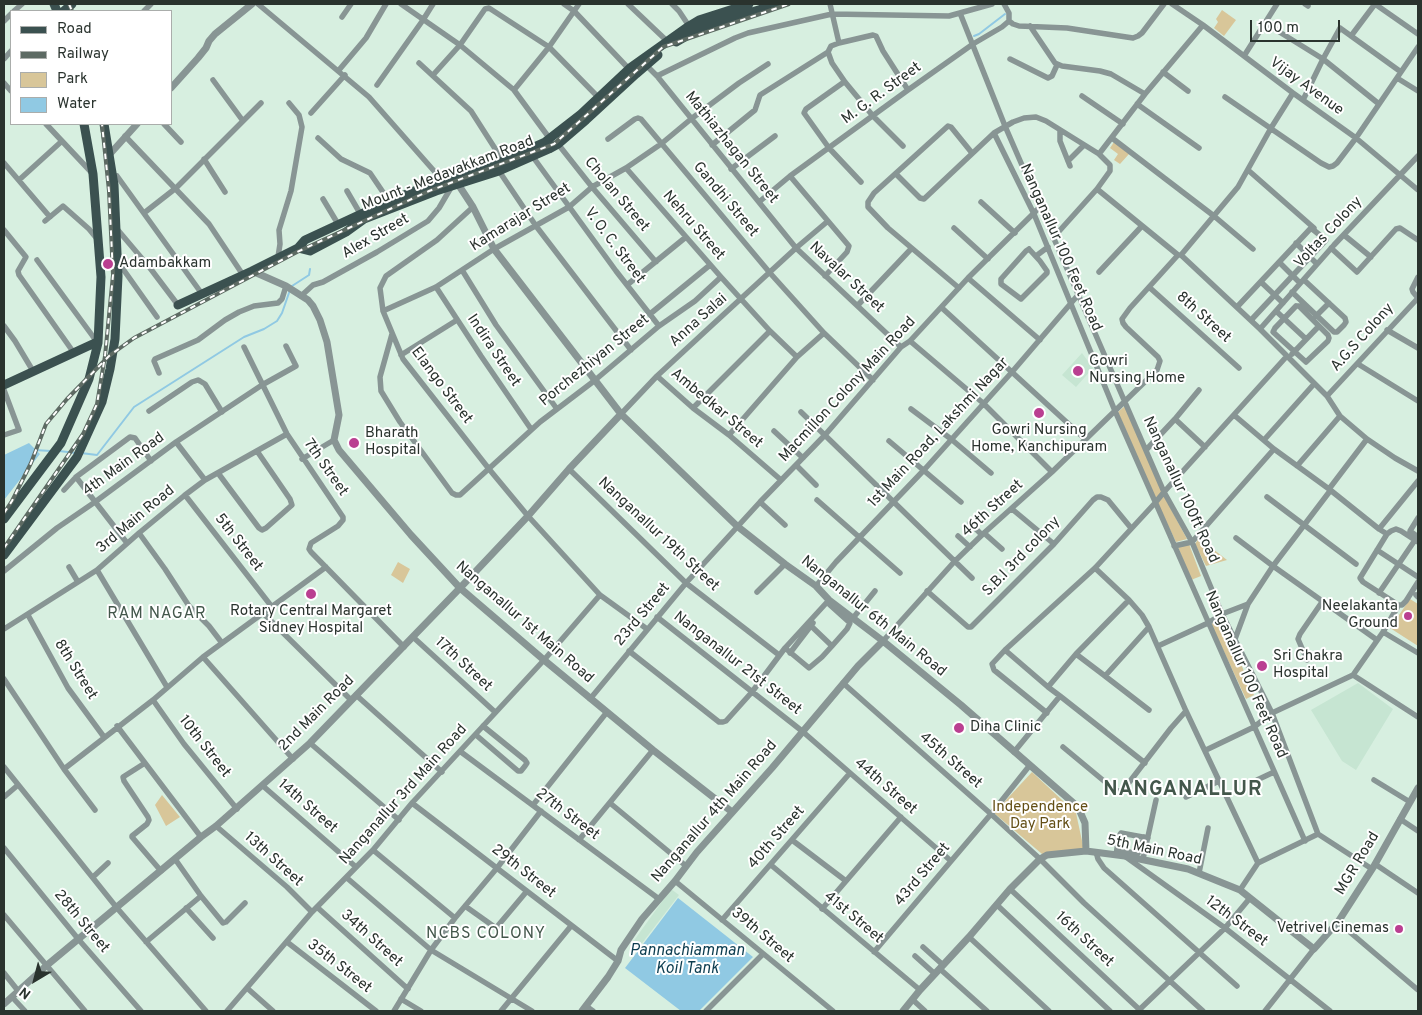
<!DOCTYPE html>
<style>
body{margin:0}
#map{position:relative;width:1422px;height:1015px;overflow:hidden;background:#d7efe0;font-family:Overpass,sans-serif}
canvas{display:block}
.frame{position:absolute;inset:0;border:5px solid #2a332e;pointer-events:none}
.legend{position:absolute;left:10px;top:10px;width:162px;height:115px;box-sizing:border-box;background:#fff;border:1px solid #aaadab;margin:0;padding:6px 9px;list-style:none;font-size:15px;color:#2a332e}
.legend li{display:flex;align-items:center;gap:10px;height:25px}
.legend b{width:25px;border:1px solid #aaadab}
.north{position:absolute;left:10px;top:955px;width:50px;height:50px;-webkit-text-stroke:4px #fff;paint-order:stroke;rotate:217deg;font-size:14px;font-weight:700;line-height:20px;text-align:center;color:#2a332e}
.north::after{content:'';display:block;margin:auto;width:18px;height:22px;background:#2a332e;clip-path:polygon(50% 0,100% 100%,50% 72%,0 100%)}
.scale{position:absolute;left:1250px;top:20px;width:90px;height:22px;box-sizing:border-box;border:2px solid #2a332e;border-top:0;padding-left:6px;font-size:15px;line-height:18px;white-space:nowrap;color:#2a332e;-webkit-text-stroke:4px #fff;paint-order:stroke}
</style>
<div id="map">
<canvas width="1422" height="1015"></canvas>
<div class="frame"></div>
<ul class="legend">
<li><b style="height:6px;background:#3b5150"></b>Road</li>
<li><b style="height:6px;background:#5d6a63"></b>Railway</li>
<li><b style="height:14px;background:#d8c699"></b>Park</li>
<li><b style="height:14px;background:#90c9e3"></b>Water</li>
</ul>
<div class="north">N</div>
<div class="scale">100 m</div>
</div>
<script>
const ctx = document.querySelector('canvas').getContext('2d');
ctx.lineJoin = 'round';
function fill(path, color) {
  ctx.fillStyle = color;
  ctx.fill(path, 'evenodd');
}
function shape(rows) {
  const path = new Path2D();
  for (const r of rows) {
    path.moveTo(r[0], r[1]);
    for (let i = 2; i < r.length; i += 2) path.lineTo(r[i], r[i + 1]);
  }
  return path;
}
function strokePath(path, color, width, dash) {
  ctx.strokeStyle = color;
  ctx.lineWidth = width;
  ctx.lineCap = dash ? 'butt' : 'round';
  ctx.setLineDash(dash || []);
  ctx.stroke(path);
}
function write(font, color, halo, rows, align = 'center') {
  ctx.font = font + ' Overpass,sans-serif';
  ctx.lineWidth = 4;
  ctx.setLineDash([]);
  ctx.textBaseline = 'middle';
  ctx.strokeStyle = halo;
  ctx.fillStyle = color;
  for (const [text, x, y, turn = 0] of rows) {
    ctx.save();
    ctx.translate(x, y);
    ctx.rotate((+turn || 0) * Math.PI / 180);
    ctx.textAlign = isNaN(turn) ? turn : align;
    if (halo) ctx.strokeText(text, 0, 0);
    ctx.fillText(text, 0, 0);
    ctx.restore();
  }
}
fill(shape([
 [1082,353,1093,368,1076,387,1062,375],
 [1358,683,1393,709,1356,770,1342,761,1311,710],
 [671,889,679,895,636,951,630,946]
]), '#c6e5d2');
fill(shape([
 [1222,10,1236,20,1224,36,1214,28,1218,22,1216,19],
 [1114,142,1129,154,1120,164,1114,160,1118,154,1110,148],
 [1125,406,1162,492,1156,500,1118,412],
 [1164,496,1187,539,1176,542,1157,503],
 [1199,538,1227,560,1206,566,1195,544],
 [1189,544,1201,576,1191,580,1178,547],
 [398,562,410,569,403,583,391,575],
 [1410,599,1418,604,1418,646,1390,628],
 [1222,619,1254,695,1246,699,1211,624],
 [1032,772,1076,813,1084,850,1042,854,994,813],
 [162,795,180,817,166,826,155,805]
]), '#d8c699');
fill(shape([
 [29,443,40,454,4,500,4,455],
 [678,898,753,957,699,1011,681,1011,625,968]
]), '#90c9e3');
strokePath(shape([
 [974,36,979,34,1005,14],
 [292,286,309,275,310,269],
 [34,450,51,451],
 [59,451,76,453],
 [81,453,97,455,134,407,244,337,264,329,277,321,282,313,290,290]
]), '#90c9e3', 2);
strokePath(shape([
 [258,4,369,97,442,180],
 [401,4,460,45,514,90,550,139],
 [564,4,574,11,629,69],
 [628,4,667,41],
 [672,4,679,11,689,26],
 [830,4,839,43],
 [1172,4,1203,25,1293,93,1356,138,1418,190],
 [1305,4,1308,6],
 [14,11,22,4],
 [144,11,151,4],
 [960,13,1005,126,1164,492,1192,542,1222,614,1272,713,1318,834],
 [342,17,351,4],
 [4,21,11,14],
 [1009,21,1013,24,1019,26,1067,28,1133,38,1138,36,1142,33,1164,4],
 [1265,23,1323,59,1379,104],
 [1030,26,1055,63,1062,66,1100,71,1111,74,1145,94],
 [1351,36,1375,4,1418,34],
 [828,52,832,63,845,82,873,116,903,146],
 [1244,56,1277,4],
 [4,59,11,51],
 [1010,59,1048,78,1052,76,1057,65],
 [419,63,471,111,503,161],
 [644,65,646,65,657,76,796,248,901,347],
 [339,70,366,38,386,4],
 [1163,72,1188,91],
 [433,75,460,45,485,9,489,8,549,47,599,98],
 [657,76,735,38,748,33,832,14,949,16,992,4],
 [1397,78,1418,91],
 [213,80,243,121],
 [844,82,806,109,804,113,829,148,861,182],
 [4,83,11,91],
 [377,85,423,20,433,4],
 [514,90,549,47,579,4],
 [1082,96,1123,124],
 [1225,97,1321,163,1329,167,1333,166,1337,163,1356,138,1418,47],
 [1303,100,1323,59,1340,28,1401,72],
 [1137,104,1199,148],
 [311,113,345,75],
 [46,124,92,173],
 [164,124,181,142],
 [1060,130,1060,141,1070,166],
 [994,133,1034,214,1115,411,1305,841],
 [125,136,209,224,243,275],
 [318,138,341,159,370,173,389,201],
 [1112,138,1214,216,1253,249],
 [608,139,635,119,638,118,641,119,770,273,824,333,873,380],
 [558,144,592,187,656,262],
 [712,145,755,110,760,95,828,52,831,46,839,43,873,35,876,36,883,51,908,90],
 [1099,154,1145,94,1203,25],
 [533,157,616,271,659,326],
 [204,159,225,192],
 [1068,161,1084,145],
 [4,163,50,217],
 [626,168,721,277,770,331,797,357],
 [731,169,775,136],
 [1248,170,1314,228],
 [499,171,536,226,631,350],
 [896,174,920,198,924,199,994,133,1013,122,1024,118,1036,117,1046,121,1099,154,1110,165,1110,171,1097,189,1053,238],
 [117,176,202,294],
 [790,176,849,246,847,252,825,276],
 [19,180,62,141],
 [1097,189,1178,255,1181,255,1260,329,1327,396,1340,416,1367,439,1395,458,1418,471],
 [347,191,361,215],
 [323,199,338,224],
 [759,202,790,176,908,90,973,44,1002,27,1009,21,1009,13,1004,4],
 [981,202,1015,233],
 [473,207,437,240,386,276,380,288,383,311,403,359,489,469,528,516,600,595,647,629],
 [144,213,176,188,261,103],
 [45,221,63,206,89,229,98,240],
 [954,228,988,259],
 [117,229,150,268,178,305],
 [4,230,26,257,18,271,19,275,74,353],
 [1344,235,1371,257],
 [1296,243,1317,264],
 [1331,248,1357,272,1396,229,1400,228,1418,240],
 [1029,249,1040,261,1047,271,1047,273,1021,299,1001,284,1001,279,1026,251,1029,249],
 [1181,255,1238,187,1271,128,1293,93],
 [1036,256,1048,247],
 [278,257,280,244,279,230,291,191,302,127,299,115,289,103],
 [37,260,97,342],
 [1279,262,1300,283],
 [123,269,157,317],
 [462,270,496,325,557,409],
 [1099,272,1142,226],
 [968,278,1040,340],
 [1261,282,1283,303],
 [627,285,686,237],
 [436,287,481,356,531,429],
 [1149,287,1239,368],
 [959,288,888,228,868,207,868,202,874,193,948,126,951,127,972,153],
 [1292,292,1334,332,1337,332,1344,325,1346,322,1345,318,1304,280],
 [301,296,313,285,323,282,377,252,428,221,439,208,452,186],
 [1418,298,1413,292,1412,289,1418,277],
 [858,305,911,249],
 [1296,306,1299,306,1328,335,1329,338,1328,341,1306,362,1273,332,1275,328,1296,306],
 [1237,307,1311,228,1326,240,1253,318,1252,321],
 [942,308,1085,439],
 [383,311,436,287,494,249,569,207,592,187,626,168,661,144,691,119,739,83,768,64],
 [1276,311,1306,339],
 [650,314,710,265],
 [1316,316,1329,303],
 [4,326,15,341,33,371],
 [1260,329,1334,245,1418,156],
 [1387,330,1418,348],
 [392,334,380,377,381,391,400,422,452,493,456,495,460,495,540,422,594,381,659,326,695,301,721,277],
 [910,341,983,403,1052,472],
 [244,347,287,434,343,517,343,520,338,526,311,543,309,549,311,552,404,647],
 [1292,354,1319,326],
 [401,355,457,320],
 [1358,364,1418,401],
 [159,373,154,361,155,359,198,340,225,320,239,312,254,306,278,303,282,299,286,286],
 [657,376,693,408,729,435,781,480],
 [4,390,19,430,4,435],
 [1327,396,1418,298],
 [693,408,770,331],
 [911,409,951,439,991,473],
 [149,411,192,382,198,380,200,381,205,384,222,412],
 [801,412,972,578],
 [621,414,657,376,710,327,796,248,828,221],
 [1234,415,1274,449,1329,489,1379,529,1387,534,1360,578,1363,582,1394,602,1397,605,1397,608,1383,632,1353,675],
 [1175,419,1205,447],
 [774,431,803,458],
 [729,435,797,357,824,333],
 [1264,440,1314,384],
 [889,441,961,502],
 [176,442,205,480],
 [1146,450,1175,419,1199,390],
 [302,459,334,440],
 [796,465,816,485],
 [1297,466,1340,416],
 [569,469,686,583,779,655],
 [218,473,259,528,262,530,266,528,292,505,290,499,257,451],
 [76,477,127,543],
 [1329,489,1367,439],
 [64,490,76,477,130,437,135,438,151,461],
 [185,495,272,607],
 [1267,497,1356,564],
 [817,500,900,573],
 [760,502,785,525],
 [1012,509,1054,544],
 [1418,518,1410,531,1418,537],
 [970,523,982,535],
 [1379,529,1418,481],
 [139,533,165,569,189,606,209,626,222,643],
 [984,533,1002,549],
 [1387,534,1391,531,1396,529,1401,531,1418,542],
 [958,536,970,547],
 [1236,538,1273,566,1377,640],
 [1174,546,1192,542,1274,449],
 [1377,550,1418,577],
 [69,567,78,582],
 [1095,568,1129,600,1142,615,1149,627,1186,711,1258,863],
 [97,570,167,687],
 [4,571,57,528,95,502,176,442,262,385,296,366,286,346],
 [816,586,836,562,924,470,1012,372,1078,295],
 [927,591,968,627,971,627,1054,544,1093,500,1097,497,1101,497,1108,500,1131,528],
 [757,592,785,564],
 [1379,593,1415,540],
 [1416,595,1418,597],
 [830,605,850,623,847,629,832,646],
 [1397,605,1402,605,1406,601,1418,582],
 [264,614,351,700],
 [28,615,68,688,104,737],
 [657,617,802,731,951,861],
 [853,618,875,591],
 [4,629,97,570,139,533,185,495,205,480,287,434],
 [1383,632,1418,653],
 [413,637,495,712],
 [1235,639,1248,604],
 [883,641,954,562,984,533,1052,472,1157,370,1160,361,1158,357,1126,327,1123,323,1122,319,1130,308,1178,255],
 [1158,646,1208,623,1222,614,1248,604,1273,566,1330,491],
 [785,648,809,668,822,657,832,646,808,623],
 [1005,650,1048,687],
 [629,651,719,722,723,722,726,721,752,692,785,648,829,600],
 [790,653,813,623],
 [1076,654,1105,676],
 [203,657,293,759],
 [1307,660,1298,639,1300,634,1322,602],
 [4,679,64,769,95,810],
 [843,683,991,814,1040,859,1084,903,1203,1011],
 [356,695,442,772],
 [1060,696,1048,687,1076,654,1129,600],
 [590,699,686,583,760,502,825,435,901,347,910,341,968,278,1040,207],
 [153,700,184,744,237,809],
 [1149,710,1105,676,1149,627],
 [1047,713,994,670,992,664,1005,650,1095,568,1155,503,1164,492,1287,356],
 [117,726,201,837],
 [476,735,518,771,521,771,525,766,527,763,525,760,483,726],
 [310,743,399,820],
 [1063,747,1116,791,1121,791,1124,789,1171,728,1186,711],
 [1206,750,1254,727,1272,713,1353,675,1418,717],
 [461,752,659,899],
 [1014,752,1060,696,1145,763],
 [145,763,123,777,124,781,148,817,149,820,147,824,132,836,132,837,161,871],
 [4,767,117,908,206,1011],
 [64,769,153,700,203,657,326,567],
 [1257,780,1274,772],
 [1374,780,1410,802],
 [263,786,356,867],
 [4,797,18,785],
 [1186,797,1219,781],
 [412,803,618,961],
 [610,803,686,866],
 [533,805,607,712],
 [1400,819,1418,831],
 [216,826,287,887,312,912],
 [1318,834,1372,869],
 [579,840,653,750],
 [792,840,846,881],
 [4,848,79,940,141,1011],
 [1117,849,1137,854,1140,851,1144,837],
 [373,850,455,918],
 [1096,852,1098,859,1104,868,1237,986],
 [1116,855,1119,836,1121,833,1148,838],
 [1126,857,1225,928,1330,1011],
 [175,859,201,896,223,923,226,922,245,903],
 [1143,859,1156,800],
 [1375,864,1418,893],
 [771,865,920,990],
 [1199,873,1208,828],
 [93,877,108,863],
 [347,878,431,950,532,1011],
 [675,881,833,1011],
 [1010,889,1141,1011],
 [1240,890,1258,863,1318,834],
 [997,905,1110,1011],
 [465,906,496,928,527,891],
 [186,908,213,938],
 [318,908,408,989],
 [822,909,901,817],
 [4,915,85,1011],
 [722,920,850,773],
 [1338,922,1418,990],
 [969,937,1049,1011],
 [146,942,201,896],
 [287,942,376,1011],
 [923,947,943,965],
 [874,952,991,814,1030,765],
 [915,956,935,974],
 [940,969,987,1011],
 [4,973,19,992],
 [247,988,273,1011],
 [12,997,25,1011],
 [401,999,421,1011],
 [913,1000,925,1011],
 [586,1006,593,1011],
 [227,1011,312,912,373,850,412,803,544,660,600,595],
 [394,1011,431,950,455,918,497,868,541,811],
 [501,1011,571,926],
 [706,1011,763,954],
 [1138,1011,1225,928,1250,898],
 [1265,1011,1314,949]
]), '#889594', 5.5);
strokePath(shape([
 [171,88,198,58,206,48,209,41,215,34,252,4],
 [109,155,137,124],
 [456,181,473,207,494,249,621,414,737,526,785,564,816,586,829,600,883,641,961,705,1078,807,1085,823,1086,851],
 [252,271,286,286,308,300,313,306,320,320,327,342,339,415,334,440,339,450,411,535,460,588,544,660,653,750,732,812],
 [4,1004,46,966,201,837,216,826,310,743,460,588,528,516,569,469,621,414],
 [582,1011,608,977,618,961,621,950,642,919,675,881,697,852,772,768,858,666,883,641],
 [903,1011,920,990,969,937,1010,889,1040,859,1047,855,1086,851,1125,856,1188,869,1240,890,1314,949,1338,922,1374,866,1418,788]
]), '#889594', 7);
strokePath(shape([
 [54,4,57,11],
 [64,11,72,4],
 [676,42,700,28,778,4],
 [298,248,310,251,346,232,364,219,436,191,499,171,549,149,558,144,586,120,636,74,658,55],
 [178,305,252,271,298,248,305,240,389,201,450,177,496,164,545,142,581,114,630,68,689,26,699,20,749,4],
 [4,385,97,342,98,343],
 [4,519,61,443,89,379,98,343,101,277,93,174,84,124],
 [4,555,77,457,102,402,110,369,115,339,118,276,114,185,104,124]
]), '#3b5150', 9);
const rail = shape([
 [69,4,72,11],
 [4,513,12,501,31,463,46,424,67,399,109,356,134,338,297,252,429,191,554,144,663,47,789,4],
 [4,548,83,434,97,404,105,356,113,275,109,191,102,124]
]);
strokePath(rail, '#5d6a63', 4);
strokePath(rail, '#fff', 2, [5.5]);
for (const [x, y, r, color] of [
 [108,264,6,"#ba3f91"],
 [1078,371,6,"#ba3f91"],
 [1039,413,6,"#ba3f91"],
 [354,443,6,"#ba3f91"],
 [311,594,6,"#ba3f91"],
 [1408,616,5,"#ba3f91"],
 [1262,666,6,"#ba3f91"],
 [959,728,6,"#ba3f91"],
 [1399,929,5,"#ba3f91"]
]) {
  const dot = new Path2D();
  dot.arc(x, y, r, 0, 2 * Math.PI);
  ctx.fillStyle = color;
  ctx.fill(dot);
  strokePath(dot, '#fff', 2);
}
write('15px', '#2a332e', '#fff', [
 ["Vijay Avenue",1306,87,36],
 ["M. G. R. Street",882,94,-36],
 ["Mathiazhagan Street",731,148,51],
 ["Mount - Medavakkam Road",448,174,-21],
 ["Cholan Street",616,195,50],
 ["Gandhi Street",725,200,50],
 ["Kamarajar Street",521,218,-32],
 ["Nehru Street",693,226,49],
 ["Voltas Colony",1329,233,-47],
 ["Alex Street",376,237,-30],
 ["V. O. C. Street",614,246,53],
 ["Nanganallur 100 Feet Road",1060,248,66],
 ["Navalar Street",846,278,43],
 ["8th Street",1203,318,42],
 ["Anna Salai",699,321,-42],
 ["A.G.S Colony",1363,338,-48],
 ["Indira Street",493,351,56],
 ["Porchezhiyan Street",595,361,-39],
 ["Elango Street",441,386,53],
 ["Macmillon Colony Main Road",848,390,-47],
 ["Ambedkar Street",716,409,40],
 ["1st Main Road, Lakshmi Nagar",939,433,-47],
 ["4th Main Road",124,465,-36],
 ["7th Street",325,468,55],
 ["Nanganallur 100ft Road",1180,490,65],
 ["46th Street",993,509,-42],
 ["3rd Main Road",136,520,-40],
 ["Nanganallur 19th Street",658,535,43],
 ["5th Street",238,543,52],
 ["S.B.I 3rd colony",1022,557,-46],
 ["23rd Street",643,615,-50],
 ["Nanganallur 6th Main Road",873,617,39],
 ["Nanganallur 1st Main Road",524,623,41],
 ["Nanganallur 21st Street",737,664,38],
 ["17th Street",463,665,43],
 ["8th Street",75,670,58],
 ["Nanganallur 100 Feet Road",1245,675,66],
 ["2nd Main Road",317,714,-45],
 ["10th Street",204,747,52],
 ["45th Street",950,761,41],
 ["44th Street",885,787,41],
 ["Nanganallur 3rd Main Road",404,795,-48],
 ["14th Street",307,807,41],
 ["Nanganallur 4th Main Road",715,812,-49],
 ["27th Street",567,815,37],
 ["40th Street",777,838,-49],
 ["5th Main Road",1154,851,12],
 ["13th Street",273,860,42],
 ["MGR Road",1358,864,-59],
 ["29th Street",523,872,38],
 ["43rd Street",923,875,-50],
 ["41st Street",853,918,40],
 ["28th Street",81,922,50],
 ["12th Street",1236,922,37],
 ["39th Street",762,936,40],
 ["34th Street",371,939,42],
 ["16th Street",1084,940,43],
 ["35th Street",339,967,38]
]);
write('15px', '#2a332e', '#fff', [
 ["Adambakkam",119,264],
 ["Gowri",1089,362],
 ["Nursing Home",1089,379],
 ["Gowri Nursing",1039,431,"center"],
 ["Home, Kanchipuram",1039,448,"center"],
 ["Bharath",365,434],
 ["Hospital",365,451],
 ["Neelakanta",1398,607,"right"],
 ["Ground",1398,624,"right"],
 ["Rotary Central Margaret",311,612,"center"],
 ["Sidney Hospital",311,629,"center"],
 ["Sri Chakra",1273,657],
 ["Hospital",1273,674],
 ["Diha Clinic",970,728],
 ["Vetrivel Cinemas",1389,929,"right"]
], 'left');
write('15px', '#634e14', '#fff', [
 ["Independence",1040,808],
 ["Day Park",1040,825]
]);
ctx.letterSpacing = '1px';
write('16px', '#43574b', '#fff', [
 ["RAM NAGAR",157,615],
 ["NCBS COLONY",486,935]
]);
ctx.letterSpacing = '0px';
write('italic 16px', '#0c3d50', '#fff', [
 ["Pannachiamman",687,952],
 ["Koil Tank",687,970]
]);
ctx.letterSpacing = '1px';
write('bold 20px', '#43574b', '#fff', [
 ["NANGANALLUR",1183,791]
]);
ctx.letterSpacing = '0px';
</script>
